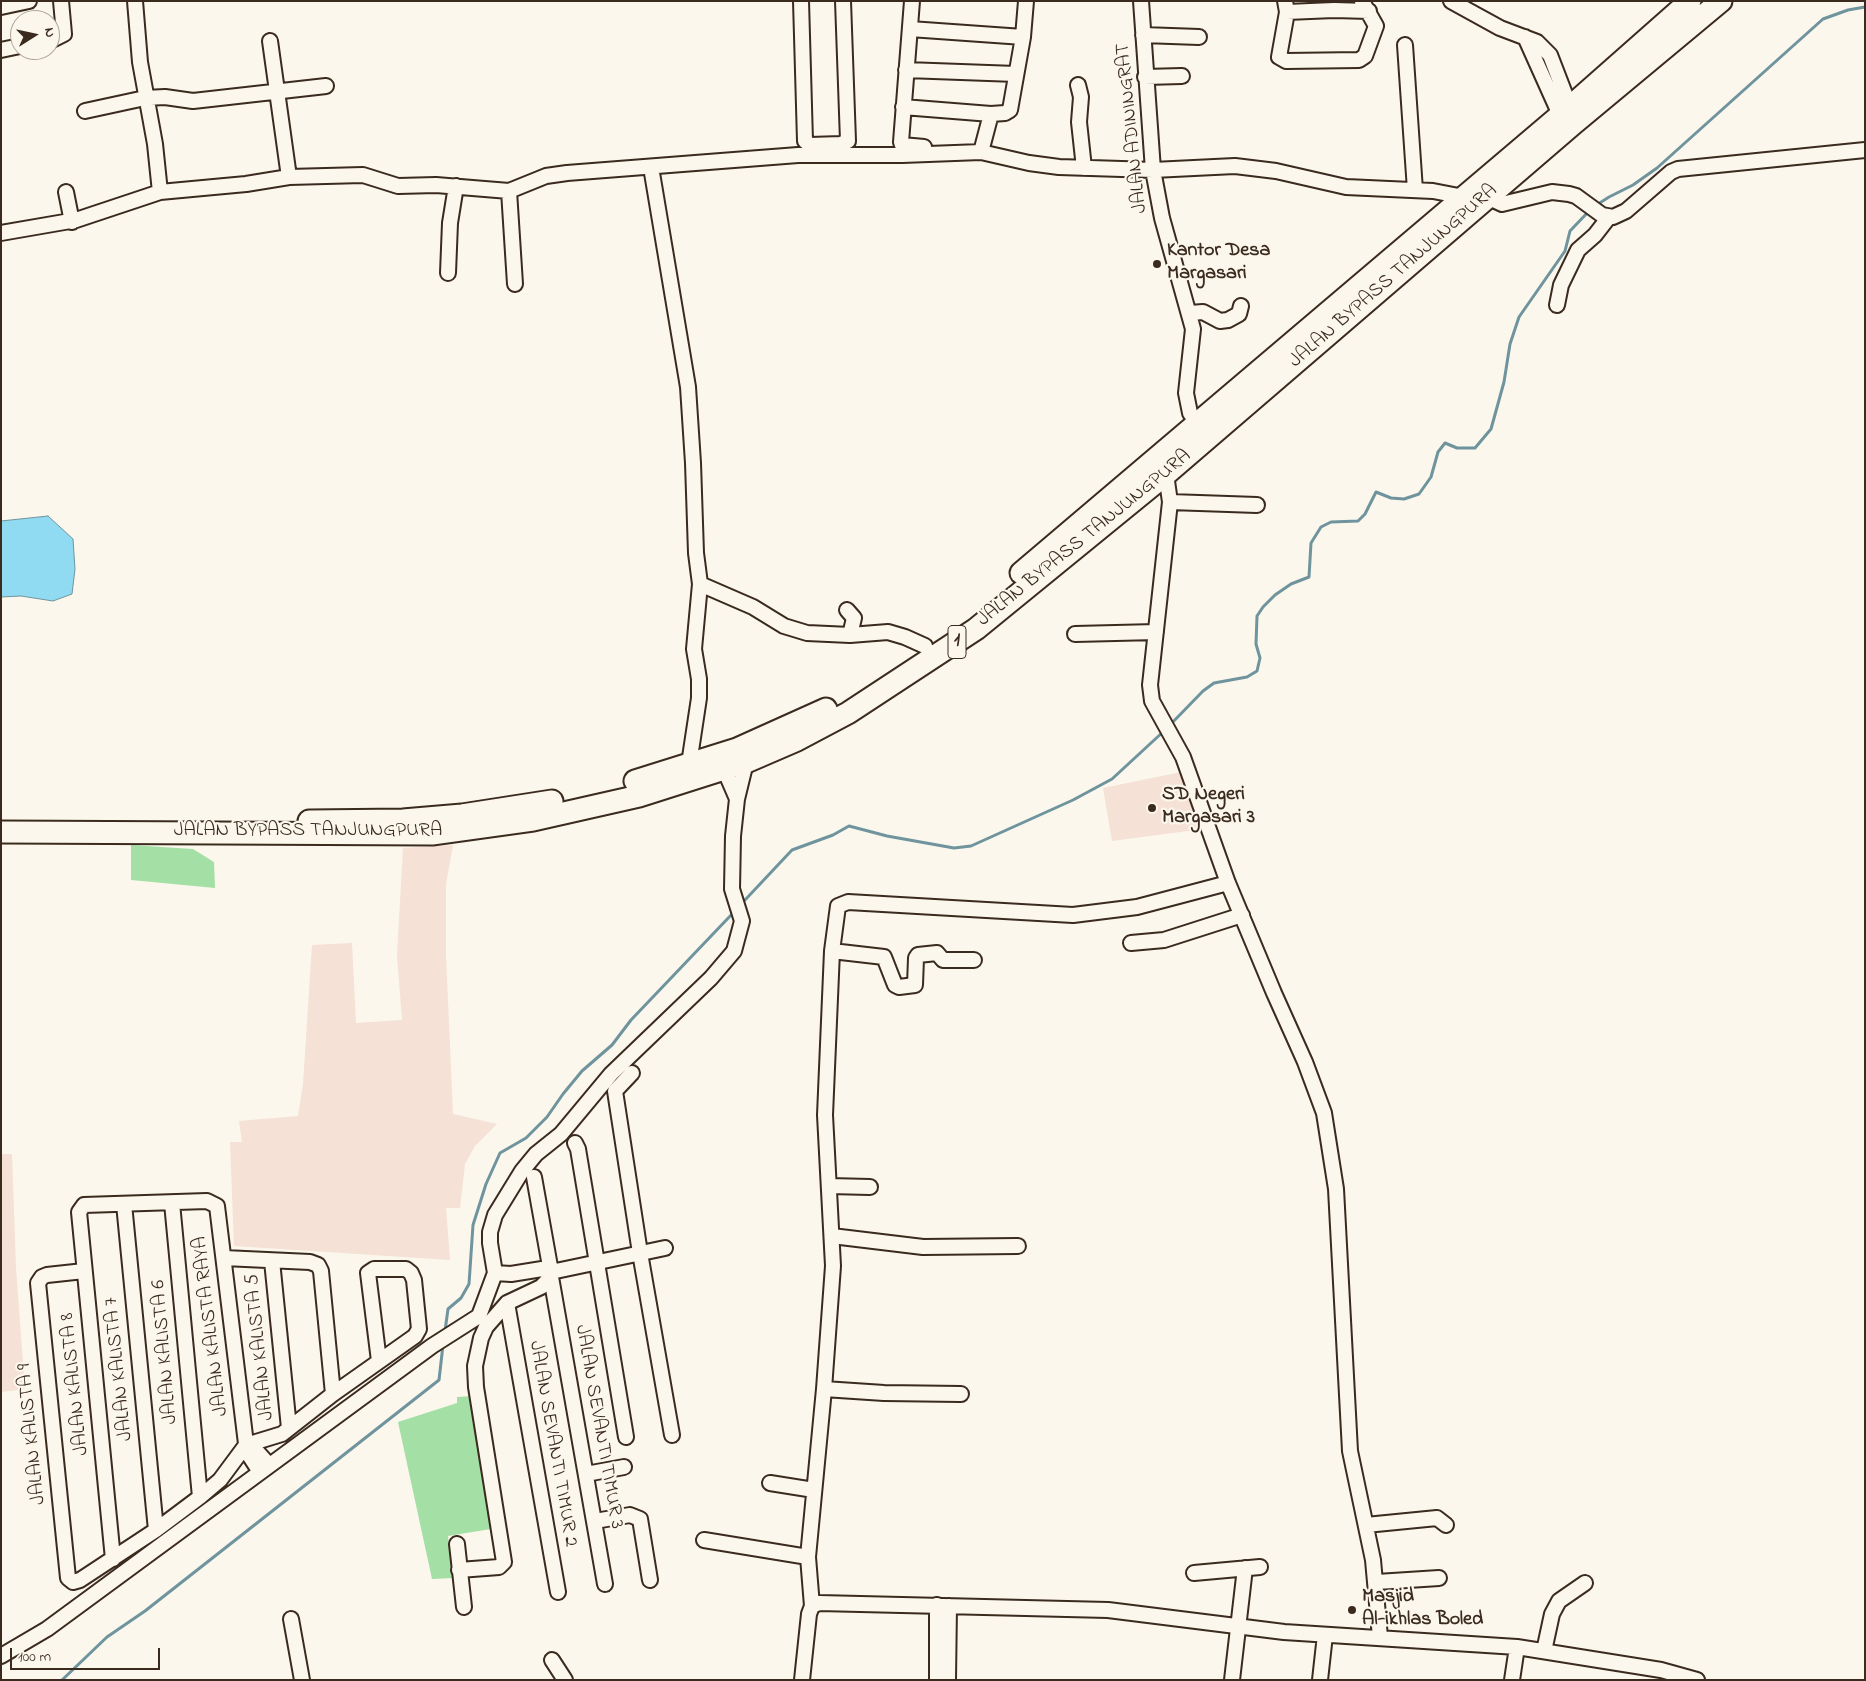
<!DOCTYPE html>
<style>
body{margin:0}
#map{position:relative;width:1866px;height:1681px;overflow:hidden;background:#fbf7ec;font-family:"Indie Flower",sans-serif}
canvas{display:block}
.frame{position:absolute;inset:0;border:2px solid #3b2a1e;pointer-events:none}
.north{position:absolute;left:10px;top:10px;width:50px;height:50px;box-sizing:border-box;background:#fbf7ec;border:1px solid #aea59a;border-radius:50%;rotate:80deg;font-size:14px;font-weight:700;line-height:20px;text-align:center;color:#3b2a1e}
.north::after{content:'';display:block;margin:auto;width:18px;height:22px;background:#3b2a1e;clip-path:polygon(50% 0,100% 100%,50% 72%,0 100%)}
.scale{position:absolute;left:10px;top:1648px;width:150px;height:22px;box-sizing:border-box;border:2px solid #3b2a1e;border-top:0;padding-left:6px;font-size:15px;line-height:18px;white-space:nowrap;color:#3b2a1e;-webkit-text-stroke:4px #fbf7ec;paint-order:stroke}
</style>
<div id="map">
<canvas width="1866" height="1681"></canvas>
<div class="frame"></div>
<div class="north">N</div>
<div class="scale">100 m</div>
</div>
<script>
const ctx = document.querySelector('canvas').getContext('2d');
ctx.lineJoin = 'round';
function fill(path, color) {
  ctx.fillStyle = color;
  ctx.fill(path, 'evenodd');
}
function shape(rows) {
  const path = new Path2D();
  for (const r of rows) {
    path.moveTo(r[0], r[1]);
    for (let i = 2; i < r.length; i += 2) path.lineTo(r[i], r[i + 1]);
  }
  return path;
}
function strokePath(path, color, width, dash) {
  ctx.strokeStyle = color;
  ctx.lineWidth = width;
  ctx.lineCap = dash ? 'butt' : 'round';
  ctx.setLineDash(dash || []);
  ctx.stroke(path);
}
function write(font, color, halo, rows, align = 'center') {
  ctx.font = font + ' "Indie Flower",sans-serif';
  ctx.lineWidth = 4.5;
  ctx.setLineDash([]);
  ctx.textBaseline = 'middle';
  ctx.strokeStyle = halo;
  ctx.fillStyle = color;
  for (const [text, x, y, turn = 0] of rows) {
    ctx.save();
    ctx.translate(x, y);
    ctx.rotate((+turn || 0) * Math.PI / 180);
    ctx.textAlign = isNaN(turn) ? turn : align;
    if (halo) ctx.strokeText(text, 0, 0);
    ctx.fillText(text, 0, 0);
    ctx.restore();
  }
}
fill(shape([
 [1186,771,1203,829,1112,841,1103,788],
 [453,845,446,884,446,956,453,1114,497,1124,475,1146,465,1164,460,1208,446,1208,450,1260,234,1246,230,1142,242,1142,239,1121,298,1116,303,1084,312,945,352,943,356,1023,402,1020,397,955,403,848],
 [1,1154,12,1154,16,1268,25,1389,1,1392]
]), '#f5e1d5');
fill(shape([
 [131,845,193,849,214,862,215,888,131,880],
 [472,1396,491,1529,448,1536,453,1578,432,1579,398,1422,457,1403,457,1397]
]), '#a4e0a6');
const water = shape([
 [48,516,73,539,75,569,72,594,53,601,21,596,1,597,1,521,48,516]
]);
fill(water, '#91dbf2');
strokePath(water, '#6f949d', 1);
strokePath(shape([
 [1595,206,1609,197,1633,185,1657,168,1823,19,1848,10,1865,7],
 [1170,725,1203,691,1214,683,1247,677,1257,671,1260,658,1256,644,1257,616,1263,607,1275,595,1291,584,1309,577,1311,543,1321,527,1331,522,1358,521,1365,514,1376,492,1391,498,1404,499,1419,494,1431,477,1438,452,1445,443,1457,448,1475,448,1491,429,1504,382,1510,344,1519,317,1565,251,1570,231,1590,210],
 [745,900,792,850,833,835,849,826,887,836,954,848,971,846,1073,800,1112,779,1164,731],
 [445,1331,448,1309,461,1298,469,1284,473,1225,486,1184,500,1153,526,1138,547,1117,563,1094,582,1071,612,1045,631,1020,733,913],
 [62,1680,107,1637,145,1611,439,1380,443,1345]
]), '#6f949d', 3);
const minor = shape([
 [135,1,140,62,155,144,160,192],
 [801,1,805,141,810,145,841,144,848,141,843,1],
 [912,1,901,142,902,145,924,147],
 [1141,1,1153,170,1162,218,1193,329,1186,393,1190,413,1197,423],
 [1285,1,1287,12,1279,57,1286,61,1359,60,1365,56,1376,26,1362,1],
 [1451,1,1500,28,1537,42,1550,55,1570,107],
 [1,7,29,1],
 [1287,12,1334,10,1369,11],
 [910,29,1023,37],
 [1143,35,1199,37],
 [1525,37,1560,115],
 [50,41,64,34,61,1],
 [270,41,289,177],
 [1405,45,1415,190],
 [1,50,20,46],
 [906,70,1016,74],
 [1145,77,1182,76],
 [1078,85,1081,97,1079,122,1084,168],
 [903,107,991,114,1005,113,1010,110,1023,37,1026,1],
 [85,111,145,98,165,97,193,101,326,86],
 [981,152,991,114],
 [651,167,688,387,693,463,696,553,700,584,694,649,699,679,699,698,689,764],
 [509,191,515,284],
 [66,192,72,222],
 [1487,197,1502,204,1552,192,1569,194,1576,196,1602,215,1613,217,1626,211,1671,172,1678,169,1865,150],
 [1,233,76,220,160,192,246,184,289,177,363,175,398,186,436,185,509,191,546,176,567,173,798,155,902,155,981,152,1029,163,1059,167,1153,170,1235,166,1276,171,1346,187,1433,191,1464,197],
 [448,273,450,223,456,186],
 [1557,305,1561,285,1578,250,1595,235,1609,217],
 [1190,313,1203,312,1220,321,1228,320,1239,314,1241,306],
 [1166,474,1170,502,1150,685,1152,701,1183,757,1228,883,1274,993,1305,1062,1324,1113,1336,1189,1350,1451,1373,1560,1380,1637],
 [1170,502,1257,505],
 [700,584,753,607,784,626,807,633,850,635,888,632,905,637,925,646],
 [847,610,854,618,850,635],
 [1075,634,1156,632],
 [724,769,737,799],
 [1131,943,1164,940,1242,915],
 [832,951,884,957,895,985,899,987,915,985,916,958,918,955,937,953,943,960,974,960],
 [632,1073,615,1091,640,1253,672,1435],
 [575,1143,578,1149,626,1437],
 [534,1177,551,1272,665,1248],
 [829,1186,870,1187],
 [172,1203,200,1497],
 [124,1204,156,1530],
 [832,1236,923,1247,1018,1246],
 [224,1258,310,1262,318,1265,321,1271,333,1394],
 [272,1261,289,1428],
 [84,1271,47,1275,42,1277,38,1283,68,1578,73,1582,80,1580,156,1530,200,1497,220,1480,246,1445,282,1434,333,1394,415,1336,419,1329,414,1280,411,1273,406,1269,374,1269,368,1273,379,1361],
 [551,1277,605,1584],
 [507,1303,558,1592],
 [824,1389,884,1393,961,1394],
 [246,1445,253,1447,269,1465],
 [586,1474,624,1467],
 [770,1483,814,1490],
 [595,1521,630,1515,640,1519,650,1580],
 [1366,1525,1437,1518,1446,1525],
 [704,1540,808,1557],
 [457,1544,464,1607],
 [113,1559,79,1212,84,1205,207,1201,217,1206,247,1452,260,1472],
 [459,1570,499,1567,504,1562,476,1387,475,1366,481,1338,486,1327,507,1303,541,1287,551,1277,551,1272,542,1269,511,1274,495,1273,490,1243,490,1232,495,1215,522,1171,536,1154,561,1134,611,1074,711,978,734,951,742,921,732,889,733,836,737,799,746,762],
 [1194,1573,1260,1567],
 [1377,1582,1439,1578],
 [937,1605,937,1680],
 [812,1606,808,1557,824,1389,833,1266,825,1115,832,951,838,906,848,902,1073,915,1137,907,1228,883],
 [291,1619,302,1680],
 [1544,1651,1552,1614,1559,1601,1585,1583],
 [1,1656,47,1629,432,1346,479,1316,495,1273],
 [552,1660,565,1680],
 [802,1680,809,1614,812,1606,819,1603,1108,1610,1284,1632,1517,1647,1661,1670,1697,1680],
 [948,1680,949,1606],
 [1232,1680,1245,1568],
 [1320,1680,1325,1635],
 [1512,1680,1517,1647]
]);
const highway = shape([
 [1021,573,1570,107,1690,1],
 [635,781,737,749,826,709],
 [309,821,403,820,462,815,552,801],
 [1,832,432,834,533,820,639,796,746,762,797,740,848,713,976,629,1166,474,1573,124,1721,1]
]);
strokePath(minor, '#3b2a1e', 18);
strokePath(highway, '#3b2a1e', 25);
strokePath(minor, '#fbf7ec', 14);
strokePath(highway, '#fbf7ec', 21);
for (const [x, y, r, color] of [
 [1157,264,5,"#3b2a1e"],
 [1152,808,5,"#3b2a1e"],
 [1352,1610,5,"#3b2a1e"]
]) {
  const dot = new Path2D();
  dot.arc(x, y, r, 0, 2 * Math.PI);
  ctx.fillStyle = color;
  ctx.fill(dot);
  strokePath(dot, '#fbf7ec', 2);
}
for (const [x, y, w] of [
 [957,642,18]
]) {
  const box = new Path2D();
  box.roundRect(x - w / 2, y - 16.5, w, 33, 4);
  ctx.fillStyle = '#fbf7ec';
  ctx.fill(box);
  strokePath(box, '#3b2a1e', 1);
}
write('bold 19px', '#3b2a1e', null, [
 ["1",957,642]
]);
write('20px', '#3b2a1e', '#fbf7ec', [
 ["JALAN ADININGRAT",1133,128,-96],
 ["JALAN BYPASS TANJUNGPURA",1394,277,-41],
 ["JALAN BYPASS TANJUNGPURA",1085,539,-39],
 ["JALAN BYPASS TANJUNGPURA",308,832],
 ["JALAN KALISTA RAYA",212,1326,-97],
 ["JALAN KALISTA 5",261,1347,-96],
 ["JALAN KALISTA 6",166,1352,-95],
 ["JALAN KALISTA 7",120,1369,-96],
 ["JALAN KALISTA 8",76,1384,-96],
 ["JALAN SEVANTI TIMUR 3",598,1427,80],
 ["JALAN KALISTA 9",33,1434,-96],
 ["JALAN SEVANTI TIMUR 2",552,1444,80]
]);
write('bold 20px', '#3b2a1e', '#fbf7ec', [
 ["Kantor Desa",1167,252],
 ["Margasari",1167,275],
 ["SD Negeri",1162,796],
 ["Margasari 3",1162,819],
 ["Masjid",1362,1598],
 ["Al-ikhlas Boled",1362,1621]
], 'left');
</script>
